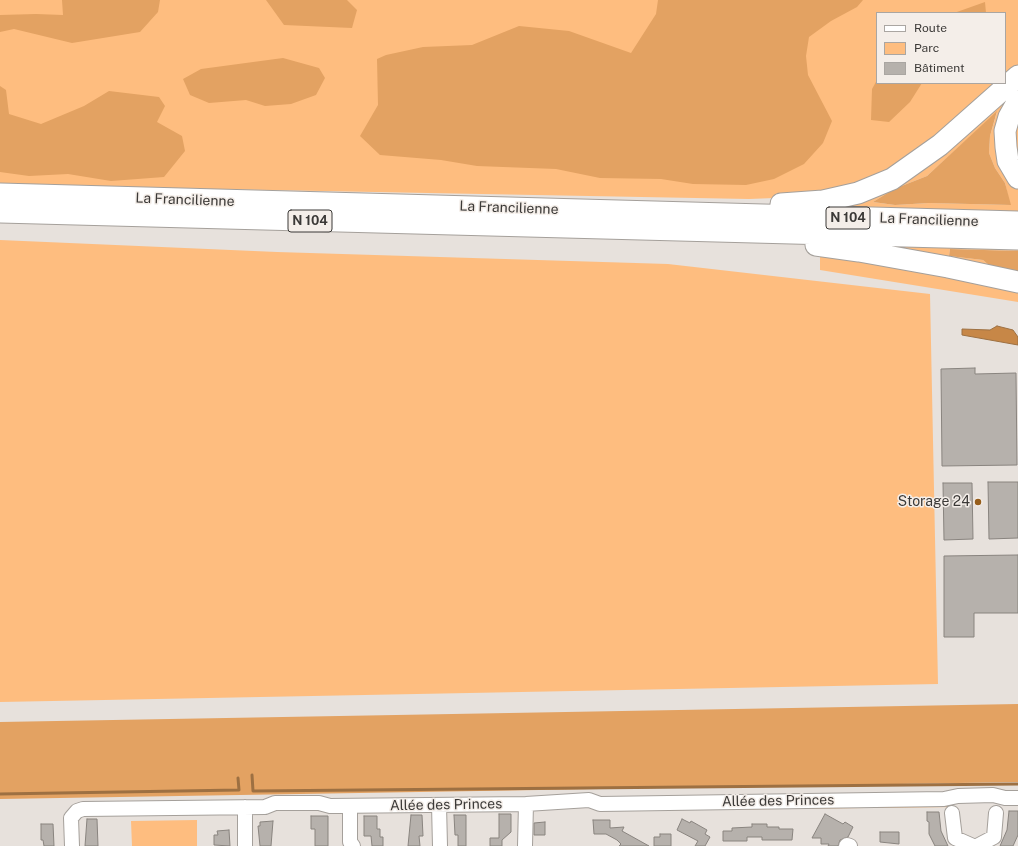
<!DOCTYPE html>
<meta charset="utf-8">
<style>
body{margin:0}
#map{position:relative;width:1018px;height:846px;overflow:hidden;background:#e7e1dc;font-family:"Public Sans",sans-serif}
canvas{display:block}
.legend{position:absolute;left:876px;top:12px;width:130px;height:72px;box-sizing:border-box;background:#f4eee9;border:1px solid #aaa6a2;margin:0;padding:5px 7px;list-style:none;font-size:12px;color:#3b3937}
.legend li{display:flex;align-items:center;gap:8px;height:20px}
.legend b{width:20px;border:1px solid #aaa6a2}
</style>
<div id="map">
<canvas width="1018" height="846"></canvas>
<ul class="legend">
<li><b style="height:5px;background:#fff"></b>Route</li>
<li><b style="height:11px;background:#febd7f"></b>Parc</li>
<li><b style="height:11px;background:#b6b1ac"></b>Bâtiment</li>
</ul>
</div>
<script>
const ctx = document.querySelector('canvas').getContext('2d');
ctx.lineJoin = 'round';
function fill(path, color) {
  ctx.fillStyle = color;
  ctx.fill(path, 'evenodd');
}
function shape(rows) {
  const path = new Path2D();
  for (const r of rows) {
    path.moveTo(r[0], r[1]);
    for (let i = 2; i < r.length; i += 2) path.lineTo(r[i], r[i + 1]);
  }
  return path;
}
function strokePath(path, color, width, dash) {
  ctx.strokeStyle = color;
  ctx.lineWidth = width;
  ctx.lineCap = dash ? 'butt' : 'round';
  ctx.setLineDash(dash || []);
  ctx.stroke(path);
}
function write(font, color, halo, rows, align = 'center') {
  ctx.font = font + ' "Public Sans",sans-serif';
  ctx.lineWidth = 3;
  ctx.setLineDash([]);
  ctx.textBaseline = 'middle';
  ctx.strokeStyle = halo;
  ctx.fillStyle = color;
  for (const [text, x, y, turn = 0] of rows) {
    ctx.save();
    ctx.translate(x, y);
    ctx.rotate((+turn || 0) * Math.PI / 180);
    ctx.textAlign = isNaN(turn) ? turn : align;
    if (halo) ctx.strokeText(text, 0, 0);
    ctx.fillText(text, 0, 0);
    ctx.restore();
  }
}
fill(shape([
 [0,0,1018,0,1018,251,950,249,949,256,983,260,997,272,1018,275,1018,302,820,270,820,195,800,197,749,199,0,185],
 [877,13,1005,13,1005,83,877,83],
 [997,112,990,136,989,153,995,168,1005,183,1010,205,929,203,895,205,873,202,894,189,927,176],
 [0,240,277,252,668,264,930,294,938,684,0,702],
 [950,804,955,807,598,811,612,807],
 [197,820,197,846,132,846,131,821]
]), '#febd7f');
fill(shape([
 [62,0,160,0,158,12,140,32,72,43,14,29,0,32,0,15,36,14,63,15],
 [266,0,347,0,357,10,352,28,284,25],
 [658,0,863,0,857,7,831,21,809,37,806,56,808,75,832,121,823,143,804,164,774,179,746,185,693,184,661,179,600,178,556,169,477,166,441,160,380,155,360,136,378,105,377,59,386,55,423,47,472,45,519,26,569,31,631,53,656,14],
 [985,2,986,13,954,13],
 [283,58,319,68,325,78,316,95,291,104,265,106,246,100,209,103,190,95,183,79,201,69],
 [877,80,877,83,922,83,910,102,889,122,871,120,872,89],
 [0,86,6,90,9,114,41,124,84,106,109,91,159,97,165,106,157,122,182,136,185,151,164,177,111,181,68,174,29,176,0,172],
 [997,111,990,136,989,153,995,168,1005,183,1011,205,929,203,895,205,873,202,894,189,927,176],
 [950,249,1018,251,1018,275,997,272,983,260,949,256],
 [1018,704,1018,782,0,799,0,722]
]), '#e3a262');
const water = shape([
 [997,326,1013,330,1018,337,1018,345,962,335,962,329,990,330,997,326]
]);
fill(water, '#c78747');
strokePath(water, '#9d7042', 1);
strokePath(shape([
 [252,775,253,791,1018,784],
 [0,794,239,790,238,778]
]), '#9d7042', 3);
const building = shape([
 [975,368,975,374,1016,373,1017,465,942,466,941,369,975,368],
 [988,482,1018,482,1018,538,989,539,988,482],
 [943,483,972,483,973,539,944,540,943,483],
 [1018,555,1018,613,974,613,974,637,944,637,944,556,1018,555],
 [1009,811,1018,811,1018,835,1013,846,1000,846,1007,830,1009,811],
 [927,812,939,812,941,831,948,846,935,846,929,834,929,822,927,821,927,812],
 [499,814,511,814,511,832,502,840,502,846,490,846,490,838,499,838,499,814],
 [825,814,843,824,845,822,853,827,848,837,840,840,838,846,828,846,829,844,821,844,821,838,812,838,825,814],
 [411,815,422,815,423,836,419,836,420,846,408,846,411,815],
 [454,815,466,815,466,846,458,846,458,835,455,835,454,815],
 [311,816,328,816,328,846,315,846,315,829,311,829,311,816],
 [364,816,377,816,377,829,380,829,380,837,383,837,383,846,372,846,371,836,364,836,364,816],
 [87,819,97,819,98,846,85,846,87,819],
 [682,819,690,823,691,821,707,830,705,834,710,837,705,846,695,846,698,841,677,830,682,819],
 [593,820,610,820,610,828,624,827,622,831,649,846,619,846,621,844,617,840,606,834,594,834,593,820],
 [273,821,271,846,260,846,258,826,260,826,260,822,273,821],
 [545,822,545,835,534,835,534,823,545,822],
 [41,824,53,824,54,846,44,846,43,840,41,840,41,824],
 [752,824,767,824,767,827,779,827,779,829,793,829,792,840,762,840,762,837,747,837,747,841,723,841,723,831,732,831,732,828,752,827,752,824],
 [229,830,230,846,214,845,214,835,218,835,217,831,229,830],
 [880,832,899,832,899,844,880,842,880,832],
 [660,834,671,834,671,846,654,846,654,837,660,837,660,834]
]);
fill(building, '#b6b1ac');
strokePath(building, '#89847f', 1);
const minor = shape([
 [439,805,440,846],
 [350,806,350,842,353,846],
 [245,807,245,846],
 [952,813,955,838,973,846],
 [72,846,71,818,77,811,83,809,265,807,275,803,319,803,330,806,526,804,589,800,600,804,944,799,958,796,993,795,1005,798,1018,798],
 [525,846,526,804],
 [846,846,847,845,850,846],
 [977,846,994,837,996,813]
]);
const highway = shape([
 [1018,101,1009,117,1005,131,1006,147,1008,161,1018,178],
 [0,194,1018,222],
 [781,204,823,201,858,193,892,179,940,145,1018,76],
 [0,212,1018,239],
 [816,245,859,251,948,267,1018,282]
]);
strokePath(minor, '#a5a09b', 16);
strokePath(highway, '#a5a09b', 23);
strokePath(minor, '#fff', 14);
strokePath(highway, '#fff', 21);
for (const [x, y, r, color] of [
 [978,502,4,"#965d1a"]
]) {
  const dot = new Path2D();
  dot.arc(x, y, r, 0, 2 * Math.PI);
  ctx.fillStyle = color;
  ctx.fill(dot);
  strokePath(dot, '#f4eee9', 1.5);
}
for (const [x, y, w] of [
 [848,218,44],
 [310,221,44]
]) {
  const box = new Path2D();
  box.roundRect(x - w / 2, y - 11, w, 22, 3);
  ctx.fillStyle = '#f4eee9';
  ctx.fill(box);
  strokePath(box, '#3b3937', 1);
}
write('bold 13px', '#3b3937', null, [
 ["N 104",848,218],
 ["N 104",310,221]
]);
write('14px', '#3b3937', '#f4eee9', [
 ["La Francilienne",185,200,2],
 ["La Francilienne",509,208,2],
 ["La Francilienne",929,220,2],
 ["Allée des Princes",778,801,-1],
 ["Allée des Princes",446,805,-1]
]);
write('14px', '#3b3937', '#f4eee9', [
 ["Storage 24",970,502]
], 'right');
</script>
